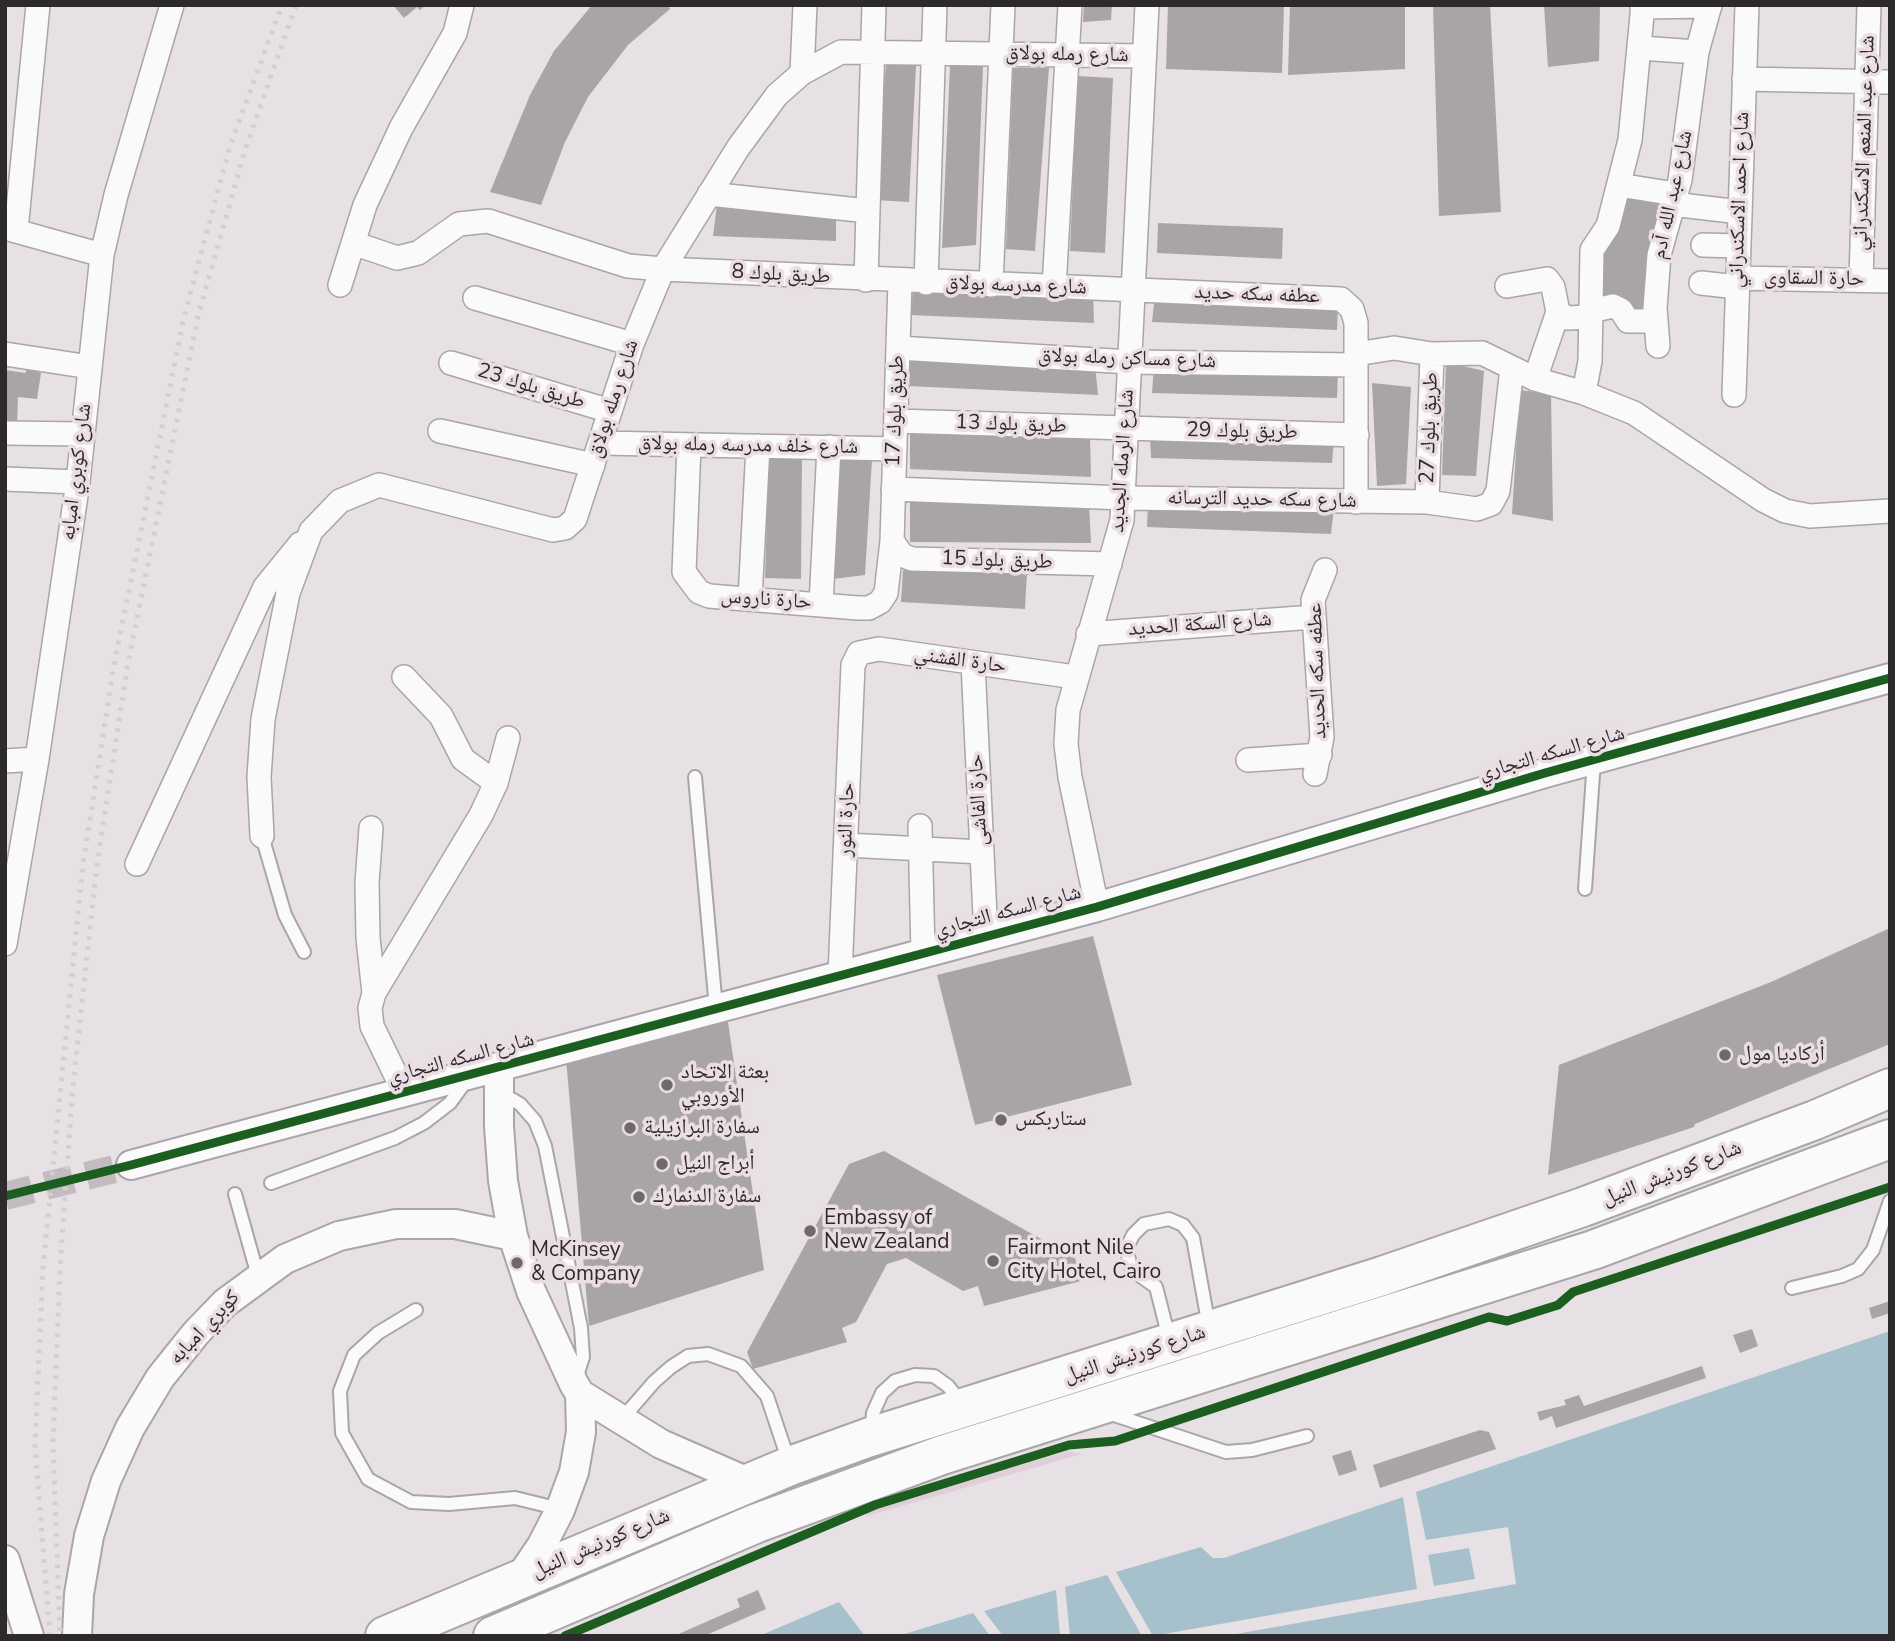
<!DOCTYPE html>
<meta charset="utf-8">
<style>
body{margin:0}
#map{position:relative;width:1895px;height:1641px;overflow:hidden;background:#e7e0e4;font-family:"Nunito Sans",sans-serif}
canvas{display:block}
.frame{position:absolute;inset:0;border:7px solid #2e292c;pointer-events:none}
</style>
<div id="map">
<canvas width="1895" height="1641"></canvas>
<div class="frame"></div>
</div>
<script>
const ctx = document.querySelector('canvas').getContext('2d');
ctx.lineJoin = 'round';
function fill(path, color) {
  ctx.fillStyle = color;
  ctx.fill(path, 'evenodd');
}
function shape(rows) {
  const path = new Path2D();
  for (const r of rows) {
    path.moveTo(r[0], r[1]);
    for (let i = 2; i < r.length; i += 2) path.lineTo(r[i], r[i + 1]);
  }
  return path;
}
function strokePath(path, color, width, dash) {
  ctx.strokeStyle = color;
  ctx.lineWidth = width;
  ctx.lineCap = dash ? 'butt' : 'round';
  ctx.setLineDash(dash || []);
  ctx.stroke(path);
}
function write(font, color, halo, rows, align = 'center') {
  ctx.font = font + ' "Nunito Sans","Noto Naskh Arabic",sans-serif';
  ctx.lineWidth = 7;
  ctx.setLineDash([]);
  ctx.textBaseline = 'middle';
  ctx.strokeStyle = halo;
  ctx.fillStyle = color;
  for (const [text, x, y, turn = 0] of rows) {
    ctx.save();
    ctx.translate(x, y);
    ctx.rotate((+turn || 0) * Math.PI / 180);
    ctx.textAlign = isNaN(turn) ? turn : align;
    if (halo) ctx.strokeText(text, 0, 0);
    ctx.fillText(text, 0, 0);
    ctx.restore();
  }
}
fill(shape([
 [1068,1451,1082,1454,867,1516,865,1512]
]), '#e0cfd9');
fill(shape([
 [1890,1331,1890,1636,1225,1636,1516,1584,1508,1527,1426,1540,1416,1492],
 [1403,1497,1417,1589,1153,1636,1116,1572,1201,1547,1213,1558,1224,1558],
 [1469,1548,1475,1579,1434,1586,1428,1555],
 [1107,1575,1142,1636,1070,1636,1065,1587],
 [1056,1590,1060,1636,1003,1636,984,1611],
 [839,1602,865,1636,759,1636],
 [973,1613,990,1636,898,1636]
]), '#a7c1cc');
fill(shape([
 [393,5,426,5,420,10,417,7,404,18],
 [592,5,668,5,670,9,628,45,588,97,565,142,541,205,490,192,530,95,554,51],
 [1084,5,1112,5,1111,20,1083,22],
 [1168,5,1284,5,1282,73,1166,69],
 [1290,5,1405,5,1405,69,1288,75],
 [1433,5,1490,5,1501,212,1439,216],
 [1544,5,1600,5,1599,61,1548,67],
 [886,64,916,66,909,202,875,200],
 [950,65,983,66,976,245,942,248],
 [1013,68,1049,68,1035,251,1006,249],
 [1077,76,1113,78,1105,253,1070,251],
 [1626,196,1664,199,1650,314,1597,301,1600,246],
 [717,205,836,215,836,241,713,236],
 [1158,223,1283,228,1282,259,1157,253],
 [913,288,1093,294,1094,323,911,315],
 [1155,295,1338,302,1337,330,1152,322],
 [910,354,1095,364,1098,395,908,386],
 [1446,362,1484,371,1476,476,1442,475],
 [1154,366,1338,371,1337,398,1152,393],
 [27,369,41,373,37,399,18,397,17,425,5,424,5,370,25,373],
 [1372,383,1411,387,1406,484,1377,486],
 [1520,390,1551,394,1553,521,1512,514],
 [910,430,1090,438,1091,477,910,469],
 [1150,435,1334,440,1332,463,1151,458],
 [769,455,802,455,801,579,765,578],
 [839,456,872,459,865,575,833,579],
 [910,500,1089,504,1091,543,910,542],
 [1148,503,1334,508,1331,534,1147,527],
 [903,570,1027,573,1025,609,901,602],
 [1890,928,1890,1044,1695,1124,1694,1127,1548,1175,1559,1065,1771,982],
 [1093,936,1132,1085,975,1125,937,975],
 [727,1015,764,1270,589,1326,566,1058],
 [884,1151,1075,1258,1081,1281,984,1306,978,1286,963,1291,906,1258,887,1264,856,1322,842,1328,847,1342,753,1369,747,1352,849,1164],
 [1890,1301,1890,1313,1872,1319,1869,1308],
 [1752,1329,1758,1346,1740,1353,1733,1335],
 [1702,1366,1706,1378,1556,1428,1552,1416,1540,1421,1537,1412,1566,1405,1564,1400,1579,1395,1584,1406],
 [1480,1430,1489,1432,1496,1449,1380,1488,1373,1465],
 [1351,1450,1357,1470,1339,1476,1332,1456],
 [758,1590,766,1609,704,1636,674,1636,740,1607,737,1599]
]), '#a9a4a7');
strokePath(shape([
 [5,1196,131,1165]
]), '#c2bbbf', 28, [28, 14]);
const service = shape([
 [695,777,716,1008],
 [262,836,285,915,304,952],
 [1585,889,1594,760],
 [499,1092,520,1104,535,1121,545,1146,581,1328,583,1357,576,1379],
 [271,1183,395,1138,424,1123,450,1103,466,1081],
 [235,1194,258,1276],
 [1792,1288,1842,1276,1858,1269,1873,1250,1890,1201],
 [416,1310,378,1333,354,1355,340,1391,342,1433,368,1479,411,1502,449,1504,515,1498,560,1509],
 [1169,1338,1156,1287,1132,1270,1126,1249,1133,1235,1144,1224,1169,1219,1183,1225,1193,1238,1209,1327],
 [1108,1413,1226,1452,1252,1450,1307,1436],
 [621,1420,654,1382,671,1367,688,1356,708,1354,741,1366,767,1396,789,1462],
 [871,1432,873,1413,882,1393,895,1381,915,1375,934,1376,948,1386,962,1404]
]);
const minor = shape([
 [1642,7,1710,6],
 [1640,48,1697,52],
 [802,73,805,5],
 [1744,79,1890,82],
 [1619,185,1675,194],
 [709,194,868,211],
 [1672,204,1740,212],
 [5,228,102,255],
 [16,230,38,5],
 [353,243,397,258,418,253,459,224,488,221,628,266,663,269,1341,299,1352,309,1356,323,1356,502],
 [1703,245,1739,246],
 [1737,278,1890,281],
 [866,280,874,5],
 [1861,280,1869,5],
 [926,283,935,5],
 [1701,283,1737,287],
 [340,285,365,205,401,128,455,33,462,5],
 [991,285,1003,5],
 [1507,286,1547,279,1553,287,1558,312,1567,318,1587,317,1595,310,1613,306,1621,310,1628,321,1656,321],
 [1054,288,1070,5],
 [475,298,632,344],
 [1658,346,1655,308,1659,255,1680,180,1697,52,1710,5],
 [898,348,1130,362,1356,365],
 [5,354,90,367],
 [1356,354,1394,348,1432,354,1482,353,1535,379,1584,393,1634,413,1763,500,1785,511,1810,516,1890,511],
 [451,363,610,411],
 [1535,379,1558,312],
 [1584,393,1590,361,1592,250,1608,226,1630,140,1643,5],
 [1734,395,1747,5],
 [896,421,1357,435],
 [440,431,593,465],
 [5,433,83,434],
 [601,443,895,449],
 [689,445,684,572,699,592,709,596,858,608,869,608,880,602,886,593,892,541,900,282],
 [5,479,78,482],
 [893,489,1125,498,1427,502,1477,509,1491,504,1498,491,1512,368],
 [1427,502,1432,354],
 [892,541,902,555,912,559,1110,564],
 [750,599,758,446],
 [821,604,829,447],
 [1088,634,1313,617],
 [973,663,986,937],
 [404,677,441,716,463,759,496,783],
 [1248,760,1320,755],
 [5,761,37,759],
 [1315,774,1322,737,1313,600,1325,570],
 [920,826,923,953],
 [371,828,367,883,368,938,374,993],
 [262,836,259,777,263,719,288,593,311,531,340,501,379,485,553,530,565,528,575,519,632,344,663,269,738,148,777,95,802,73,841,52,1143,56],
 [846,845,982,852],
 [137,864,265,587,300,544],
 [1097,907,1070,777,1066,744,1068,710,1122,520,1147,5],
 [5,944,37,759,78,482,102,255,116,195,172,5],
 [840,975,853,665,859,653,879,649,1075,677],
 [404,1092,372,1026,370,1008,374,993,481,815,496,783,508,738]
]);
const tertiary = shape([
 [499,1067,499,1126,503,1181,513,1236,531,1291,574,1384,580,1394,661,1444,748,1482],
 [131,1165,1097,907,1545,773,1890,678],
 [5,1560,29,1636],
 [519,1579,542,1545,560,1510,574,1472,581,1432,580,1394],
 [77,1636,79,1594,89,1536,106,1481,130,1428,160,1378,196,1333,225,1303,285,1259,339,1236,396,1224,455,1224,513,1236]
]);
const trunk = shape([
 [385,1636,790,1466,870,1437,1382,1276,1583,1207,1815,1120,1890,1088],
 [493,1636,757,1523,942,1455,1593,1250,1890,1139]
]);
strokePath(service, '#a9a5a8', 16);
strokePath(minor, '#a9a5a8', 26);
strokePath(tertiary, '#a9a5a8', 32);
strokePath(trunk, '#a9a5a8', 42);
strokePath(service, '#fbfafb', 12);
strokePath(minor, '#fbfafb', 23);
strokePath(tertiary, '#fbfafb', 28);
strokePath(trunk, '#fbfafb', 38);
strokePath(shape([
 [60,1631,53,1443,60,1267,73,1085,97,864,128,663,198,316,245,150,296,5],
 [50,1636,35,1445,43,1267,83,864,114,665,184,317,230,146,282,5]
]), '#d2cfd0', 5, [3.5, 7]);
strokePath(shape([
 [5,1196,131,1165,1097,907,1545,773,1890,678],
 [565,1636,875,1505,1069,1445,1115,1441,1489,1317,1507,1321,1558,1305,1573,1292,1890,1187]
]), '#1b5e20', 9);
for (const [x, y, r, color] of [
 [1725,1055,7,"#6f696c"],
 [667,1085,7,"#6f696c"],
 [1001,1120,7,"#6f696c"],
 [630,1128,7,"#6f696c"],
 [662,1164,7,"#6f696c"],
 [639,1197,7,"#6f696c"],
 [810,1231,7,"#6f696c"],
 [993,1261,7,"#6f696c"],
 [517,1263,7,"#6f696c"]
]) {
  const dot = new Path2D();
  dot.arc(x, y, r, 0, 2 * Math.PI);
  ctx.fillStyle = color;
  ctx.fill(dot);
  strokePath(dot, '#eadde4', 2.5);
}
write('21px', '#2e292c', '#eadde4', [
 ["شارع رمله بولاق",1067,55,1],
 ["شارع عبد المنعم الاسكندراني",1865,143,-88],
 ["شارع عبد الله آدم",1673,195,-78],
 ["شارع احمد الاسكندراني",1740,200,-88],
 ["طريق بلوك 8",781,275,3],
 ["حارة السقاوى",1814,279,1],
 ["شارع مدرسه بولاق",1016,286,2],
 ["عطفه سكه حديد",1257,295,2],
 ["شارع مساكن رمله بولاق",1127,359,2],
 ["طريق بلوك 23",531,387,17],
 ["شارع رمله بولاق",614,399,-72],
 ["طريق بلوك 17",896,411,-88],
 ["طريق بلوك 13",1011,425,2],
 ["طريق بلوك 27",1430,428,-88],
 ["طريق بلوك 29",1242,432,1],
 ["شارع خلف مدرسه رمله بولاق",748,446,1],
 ["شارع الرمله الجديد",1123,461,-86],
 ["شارع كوبري امبابه",77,472,-83],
 ["شارع سكه حديد الترسانه",1262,500,1],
 ["طريق بلوك 15",997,561,2],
 ["حارة ناروس",766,600,4],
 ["شارع السكة الحديد",1200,625,-4],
 ["حارة الفشني",960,661,8],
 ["عطفه سكه الحديد",1318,671,-92],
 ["شارع السكه التجاري",1552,754,-16],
 ["حارة الفاشى",979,800,-93],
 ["حارة النور",847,820,-88],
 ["شارع السكه التجاري",1008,912,-15],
 ["شارع السكه التجاري",461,1059,-15],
 ["شارع كورنيش النيل",1672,1174,-21],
 ["كوبري امبابه",205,1328,-47],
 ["شارع كورنيش النيل",1135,1355,-18],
 ["شارع كورنيش النيل",601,1544,-23]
]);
write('21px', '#2e292c', '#eadde4', [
 ["أركاديا مول",1739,1055],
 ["بعثة الاتحاد",681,1073],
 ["الأوروبي",681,1097],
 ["ستاربكس",1015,1120],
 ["سفارة البرازيلية",644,1128],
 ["أبراج النيل",676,1164],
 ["سفارة الدنمارك",653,1197],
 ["Embassy of",824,1219],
 ["New Zealand",824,1243],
 ["Fairmont Nile",1007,1249],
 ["City Hotel, Cairo",1007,1273],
 ["McKinsey",531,1251],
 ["& Company",531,1275]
], 'left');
</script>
